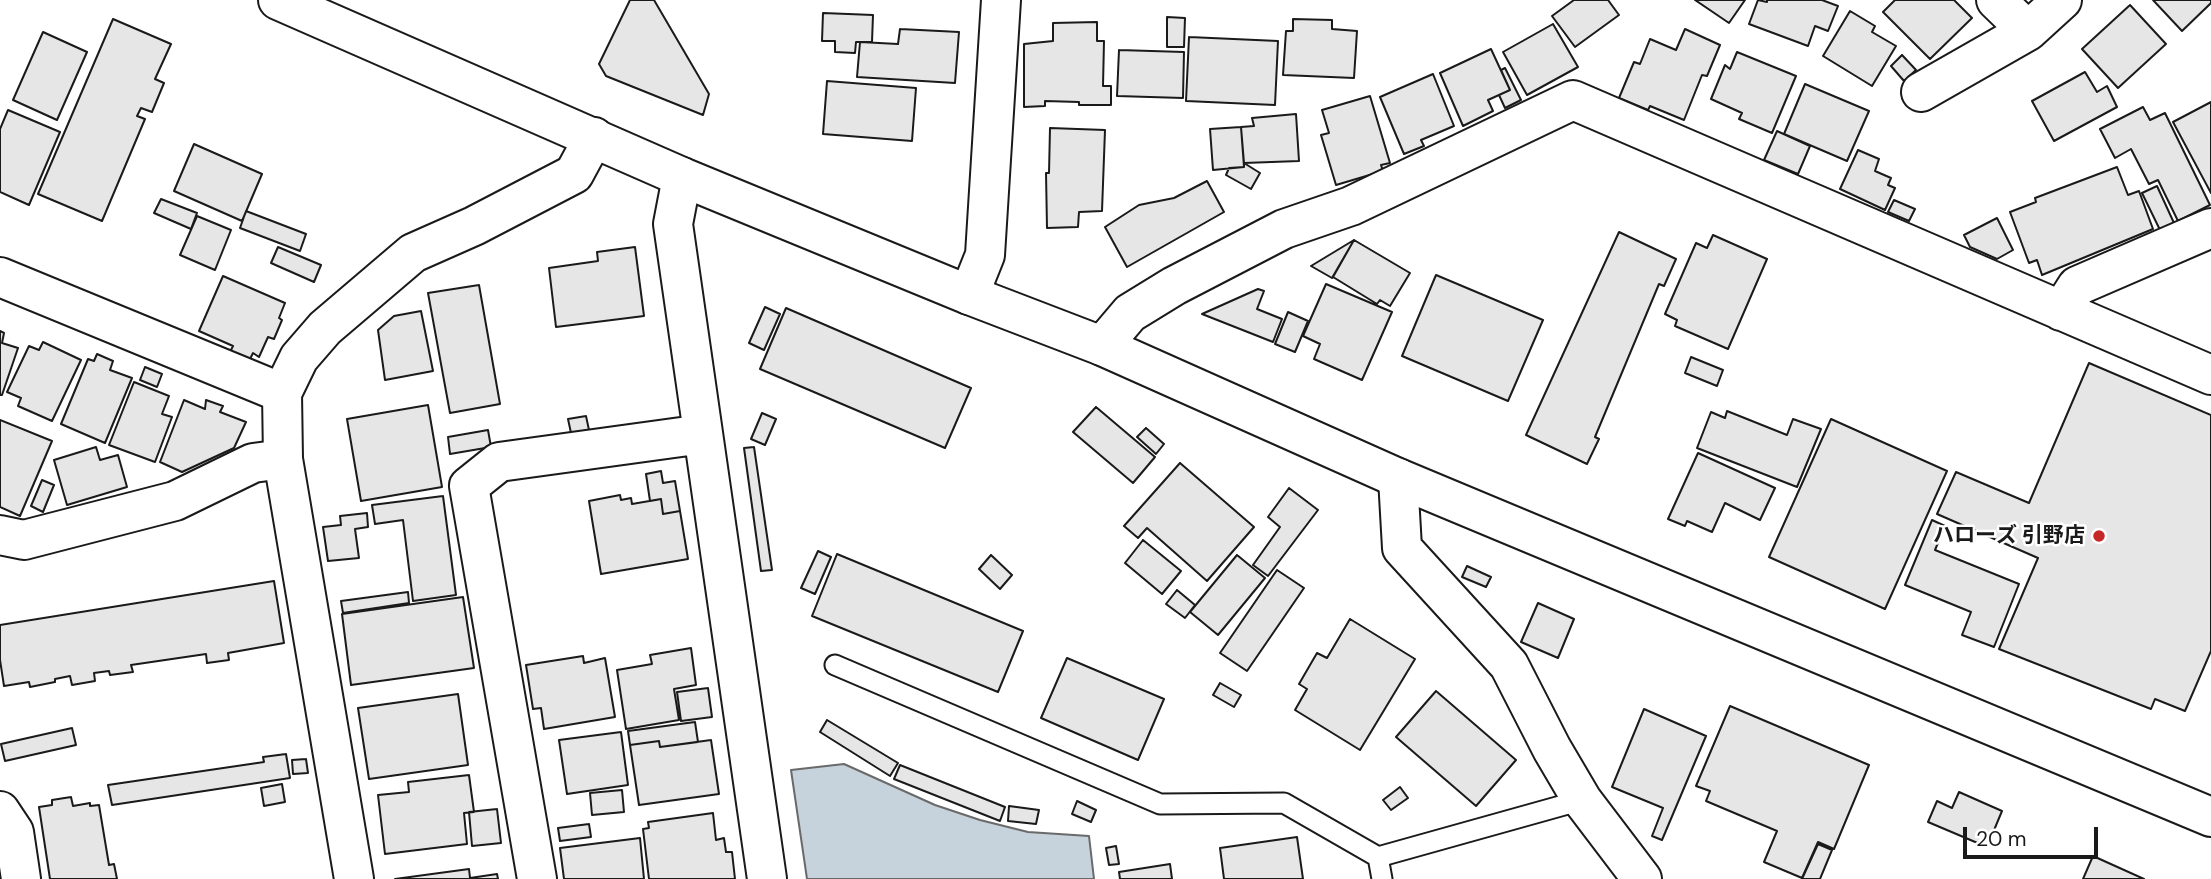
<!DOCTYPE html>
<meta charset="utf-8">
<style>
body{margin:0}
#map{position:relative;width:2211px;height:879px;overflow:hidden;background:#fff;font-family:"DM Sans",sans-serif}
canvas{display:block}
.scale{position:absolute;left:1963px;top:827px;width:135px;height:32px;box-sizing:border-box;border:4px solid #1a1a1a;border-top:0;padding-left:9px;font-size:21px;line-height:24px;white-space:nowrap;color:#1a1a1a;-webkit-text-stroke:5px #fff;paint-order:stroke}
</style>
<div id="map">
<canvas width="2211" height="879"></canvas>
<div class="scale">20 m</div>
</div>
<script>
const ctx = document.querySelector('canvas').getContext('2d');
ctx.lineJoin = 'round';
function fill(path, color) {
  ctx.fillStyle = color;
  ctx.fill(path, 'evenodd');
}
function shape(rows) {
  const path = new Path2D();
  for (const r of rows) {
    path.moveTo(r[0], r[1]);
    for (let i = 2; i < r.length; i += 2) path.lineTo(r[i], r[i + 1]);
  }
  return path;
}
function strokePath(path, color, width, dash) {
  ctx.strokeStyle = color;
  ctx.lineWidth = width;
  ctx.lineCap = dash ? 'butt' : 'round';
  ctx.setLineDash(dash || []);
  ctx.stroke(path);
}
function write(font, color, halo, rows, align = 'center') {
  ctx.font = font + ' "DM Sans","Noto Sans JP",sans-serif';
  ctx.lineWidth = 5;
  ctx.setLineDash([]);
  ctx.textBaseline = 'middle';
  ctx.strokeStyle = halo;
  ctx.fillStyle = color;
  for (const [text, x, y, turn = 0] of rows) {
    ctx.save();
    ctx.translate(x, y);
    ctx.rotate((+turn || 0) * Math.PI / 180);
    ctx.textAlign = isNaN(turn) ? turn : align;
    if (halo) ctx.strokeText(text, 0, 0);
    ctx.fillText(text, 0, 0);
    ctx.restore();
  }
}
const water = shape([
 [844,764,935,805,980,820,1028,832,1089,836,1094,879,807,879,791,770,844,764]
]);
fill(water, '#c6d2dc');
strokePath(water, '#6a6a6a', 2);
const building = shape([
 [630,0,654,0,709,94,703,115,606,76,599,64,630,0],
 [1574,0,1608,0,1619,15,1575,47,1552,16,1574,0],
 [1695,0,1745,0,1729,23,1695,0],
 [1758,0,1767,2,1767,0,1822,0,1838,6,1828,31,1815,26,1808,46,1749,24,1758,0],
 [1954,0,1972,18,1930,59,1883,12,1895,0,1954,0],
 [2153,0,2211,0,2211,3,2182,31,2153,0],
 [2130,5,2166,44,2118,88,2082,49,2130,5],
 [1850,11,1875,26,1872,32,1896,46,1872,86,1823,56,1850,11],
 [823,13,873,15,872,42,856,42,855,53,835,52,835,41,822,41,823,13],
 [1167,17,1185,18,1184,47,1167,47,1167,17],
 [113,19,171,44,155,79,164,83,152,112,141,108,137,116,145,119,102,221,38,194,113,19],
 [1293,19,1332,20,1332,29,1357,31,1354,78,1283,75,1286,31,1293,31,1293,19],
 [1097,22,1097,41,1104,41,1103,86,1111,86,1111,105,1079,105,1079,102,1045,101,1045,106,1024,107,1024,44,1053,41,1053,23,1097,22],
 [1553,24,1578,67,1527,95,1503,52,1553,24],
 [900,29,959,32,955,83,857,77,860,42,898,44,900,29],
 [1685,29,1720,45,1707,76,1702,75,1684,120,1650,106,1648,110,1619,98,1634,62,1640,64,1650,39,1676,50,1685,29],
 [43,32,87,52,57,120,13,100,43,32],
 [1189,37,1278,41,1275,105,1186,101,1189,37],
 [1491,49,1510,90,1488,100,1493,111,1463,126,1440,73,1491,49],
 [1119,50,1184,52,1183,98,1117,96,1119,50],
 [1737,52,1796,76,1772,133,1739,119,1742,113,1711,99,1725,65,1730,69,1737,52],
 [1902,55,1916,70,1904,81,1891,66,1902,55],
 [1505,68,1521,100,1505,108,1499,95,1510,90,1501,70,1505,68],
 [2085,72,2097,92,2107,86,2117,107,2054,141,2032,101,2085,72],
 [1433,74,1454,126,1421,140,1424,146,1404,154,1380,97,1433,74],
 [827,81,916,88,912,141,823,134,827,81],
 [1805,84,1869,111,1847,161,1784,134,1805,84],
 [1370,96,1390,163,1381,165,1383,171,1336,185,1321,135,1329,133,1322,110,1370,96],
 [2211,102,2211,193,2173,122,2211,102],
 [2143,107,2150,120,2165,113,2210,205,2178,221,2158,180,2149,184,2131,149,2115,158,2100,129,2143,107],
 [8,110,60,132,29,205,0,192,0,129,8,110],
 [1296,114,1299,161,1244,163,1241,127,1254,126,1252,118,1296,114],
 [1241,127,1244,167,1213,170,1210,129,1241,127],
 [1050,128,1105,130,1102,211,1079,212,1078,227,1047,228,1046,173,1049,173,1050,128],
 [1777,131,1810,146,1798,174,1764,160,1777,131],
 [194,144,262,174,242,221,174,191,194,144],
 [1858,150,1879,159,1875,171,1891,178,1888,185,1895,188,1885,210,1840,189,1858,150],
 [1244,163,1260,173,1251,189,1226,175,1229,168,1244,167,1244,163],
 [2117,167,2128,195,2139,191,2153,229,2042,275,2037,260,2029,263,2010,212,2036,202,2035,198,2117,167],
 [1207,181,1224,212,1127,267,1105,227,1139,205,1174,198,1207,181],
 [2157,186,2174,223,2160,230,2142,193,2157,186],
 [161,199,197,213,191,229,154,213,161,199],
 [1894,200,1915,209,1909,221,1888,212,1894,200],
 [246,211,306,234,300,251,240,228,246,211],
 [197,216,231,230,215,270,180,255,197,216],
 [1997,218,2013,250,1997,259,1970,247,1964,235,1997,218],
 [1619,232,1676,259,1664,286,1659,284,1595,437,1599,439,1587,464,1526,435,1619,232],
 [1713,235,1767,259,1728,349,1675,326,1677,320,1665,314,1696,243,1707,248,1713,235],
 [1354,240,1410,273,1390,306,1380,300,1377,304,1333,277,1354,240],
 [1354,240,1332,278,1311,266,1354,240],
 [278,247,321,265,314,282,271,263,278,247],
 [635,247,644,316,556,327,549,268,598,261,597,252,635,247],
 [1436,275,1543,320,1508,401,1402,356,1436,275],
 [223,276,285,303,279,318,282,320,274,339,268,337,259,357,253,353,249,361,230,352,233,346,199,331,223,276],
 [1326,284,1392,312,1362,380,1314,359,1320,344,1303,336,1326,284],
 [479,285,500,404,450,413,428,293,479,285],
 [1258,289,1264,291,1257,309,1282,319,1273,342,1202,314,1258,289],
 [765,307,780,314,764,350,749,343,765,307],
 [786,308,971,388,945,448,760,369,786,308],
 [421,311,433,371,385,380,378,330,394,316,421,311],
 [1288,312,1308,321,1295,352,1275,344,1288,312],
 [0,331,4,333,2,343,18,348,2,395,0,395,0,331],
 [43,342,81,360,52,421,18,406,21,398,7,392,29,346,39,350,43,342],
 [97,354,113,361,110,370,132,378,105,443,61,424,88,359,94,361,97,354],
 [1691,357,1723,370,1717,386,1685,373,1691,357],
 [2089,363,2211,415,2211,651,2185,711,2155,699,2151,709,1999,649,2038,558,1937,514,1956,472,2029,503,2089,363],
 [145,367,162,374,157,387,140,380,145,367],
 [134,382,169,396,162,414,172,417,155,462,109,445,134,382],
 [184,400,205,409,206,400,223,406,220,412,246,422,234,448,182,472,160,462,184,400],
 [428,405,442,487,361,501,347,419,428,405],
 [1096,407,1155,457,1133,483,1073,432,1096,407],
 [1727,411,1787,435,1793,419,1821,429,1797,487,1697,448,1711,412,1725,418,1727,411],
 [762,413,776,419,765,445,751,439,762,413],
 [586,416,589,430,571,433,568,419,586,416],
 [1831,419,1947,471,1885,609,1769,557,1831,419],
 [0,420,52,441,20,516,0,507,0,420],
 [1146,428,1164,444,1156,454,1137,437,1146,428],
 [488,430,491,447,450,454,448,437,488,430],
 [96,447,100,460,118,455,127,487,67,505,54,460,96,447],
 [754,447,772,570,761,571,744,448,754,447],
 [1698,453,1775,488,1760,520,1725,503,1712,532,1687,521,1685,526,1668,519,1698,453],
 [1180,463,1254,527,1207,581,1147,528,1138,538,1124,526,1180,463],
 [661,471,663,483,675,481,680,511,663,514,661,499,650,501,646,474,661,471],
 [42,480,54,485,43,512,31,506,42,480],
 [1289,488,1318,510,1268,576,1253,565,1280,527,1268,517,1289,488],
 [620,495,621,500,631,498,632,504,661,499,663,514,680,511,688,559,601,574,589,501,620,495],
 [443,496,456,595,413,601,403,520,375,524,372,505,443,496],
 [367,513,368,527,355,529,359,558,328,561,323,527,341,525,340,516,367,513],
 [1932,520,1945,526,1935,550,2019,584,1994,647,1962,635,1971,612,1905,585,1932,520],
 [1143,540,1181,571,1162,594,1125,563,1143,540],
 [818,551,831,557,815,594,801,588,818,551],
 [837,554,1023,631,998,692,812,616,837,554],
 [991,555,1012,575,1000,589,979,569,991,555],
 [1237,555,1265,578,1218,635,1190,612,1237,555],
 [1467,566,1491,577,1486,587,1462,577,1467,566],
 [1277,570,1304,588,1247,671,1220,653,1277,570],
 [274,581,284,643,228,653,229,660,207,663,206,654,131,665,133,672,110,675,109,671,94,673,95,681,72,685,70,676,55,679,55,682,30,687,29,682,4,686,0,660,0,625,274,581],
 [1177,590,1195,605,1185,618,1166,604,1177,590],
 [408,592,409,603,343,613,341,601,408,592],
 [463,597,474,668,351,685,342,614,463,597],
 [1538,603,1574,619,1558,658,1521,642,1538,603],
 [1350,619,1415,659,1360,750,1295,710,1307,689,1299,684,1317,653,1327,658,1350,619],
 [691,648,696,685,674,689,679,720,626,729,617,670,652,664,650,655,691,648],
 [583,656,584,663,605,658,615,717,544,729,541,708,533,709,526,665,583,656],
 [1067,658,1164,699,1138,760,1041,718,1067,658],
 [1220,683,1241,695,1234,707,1213,695,1220,683],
 [708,688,712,717,681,721,677,692,708,688],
 [1436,691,1516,760,1476,806,1396,737,1436,691],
 [458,694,468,765,369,779,358,708,458,694],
 [1730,706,1869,765,1834,849,1818,842,1802,878,1764,862,1777,831,1706,801,1710,791,1696,786,1730,706],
 [1644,709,1706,736,1662,840,1652,836,1663,808,1612,787,1644,709],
 [827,720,898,763,890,776,820,732,827,720],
 [695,722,698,742,660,747,659,741,630,745,628,731,695,722],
 [72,728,76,745,5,761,1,744,72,728],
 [621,732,628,785,567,794,559,740,621,732],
 [711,740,719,794,639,805,630,745,659,741,660,747,711,740],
 [286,754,290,778,112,805,108,785,264,762,263,757,286,754],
 [306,759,308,773,293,774,292,760,306,759],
 [900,765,1005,807,1000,821,894,779,900,765],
 [469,775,474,812,464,813,467,844,385,854,378,795,409,792,408,782,469,775],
 [282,784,285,802,264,806,261,788,282,784],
 [1400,787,1408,798,1391,810,1383,800,1400,787],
 [622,790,624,812,592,815,590,793,622,790],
 [1959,792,2002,811,1987,847,1928,822,1937,801,1952,808,1959,792],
 [71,797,73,806,90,803,90,806,99,805,109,865,114,864,117,879,50,879,39,807,52,805,52,800,71,797],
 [1077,801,1096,810,1091,822,1072,814,1077,801],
 [1009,806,1039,810,1036,824,1008,821,1009,806],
 [497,809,501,843,472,846,469,812,497,809],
 [713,813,716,840,724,838,726,852,732,852,735,879,649,879,643,829,649,828,648,822,713,813],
 [589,824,591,837,560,841,558,828,589,824],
 [1297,837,1303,879,1224,879,1220,848,1297,837],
 [640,838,644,879,564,879,560,848,640,838],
 [1818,844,1832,850,1820,879,1802,879,1818,844],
 [1116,846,1119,864,1109,865,1106,848,1116,846],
 [2093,856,2144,879,2083,879,2093,856],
 [1170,864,1172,879,1120,879,1119,872,1170,864],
 [469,869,470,878,497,874,498,879,395,879,469,869]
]);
fill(building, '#e6e6e6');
strokePath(building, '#1a1a1a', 2);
const service = shape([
 [835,665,1160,804,1284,803,1378,857],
 [1382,879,1378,857,1582,800]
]);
const minor = shape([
 [1996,0,2028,31,2062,0],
 [1921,92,2028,31],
 [682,177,673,224,767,879],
 [0,277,282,393],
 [969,295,985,255,1001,0],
 [2061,311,2077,286,2211,228],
 [1102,346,1130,313,1174,286,1284,229,1351,206,1573,100,2211,375],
 [1398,478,1402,548,1509,665,1552,749,1582,800,1642,879],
 [0,535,24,540,175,501,253,463,283,459],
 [0,811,14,832,21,879],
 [354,879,283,459,282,393,299,358,325,328,413,253,474,226,574,174,594,137],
 [537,879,469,486,499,462,703,434]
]);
const tertiary = shape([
 [278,0,682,177,969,295,1102,346,1398,478,2211,817]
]);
strokePath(service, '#1a1a1a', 23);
strokePath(minor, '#1a1a1a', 42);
strokePath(tertiary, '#1a1a1a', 42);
strokePath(service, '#fff', 19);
strokePath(minor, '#fff', 38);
strokePath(tertiary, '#fff', 38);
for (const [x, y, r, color] of [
 [2099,536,7,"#c62828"]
]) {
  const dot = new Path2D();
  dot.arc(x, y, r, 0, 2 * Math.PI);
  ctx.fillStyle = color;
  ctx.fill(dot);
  strokePath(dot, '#fff', 2.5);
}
write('bold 21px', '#1a1a1a', '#fff', [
 ["ハローズ 引野店",2085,536]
], 'right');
</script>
